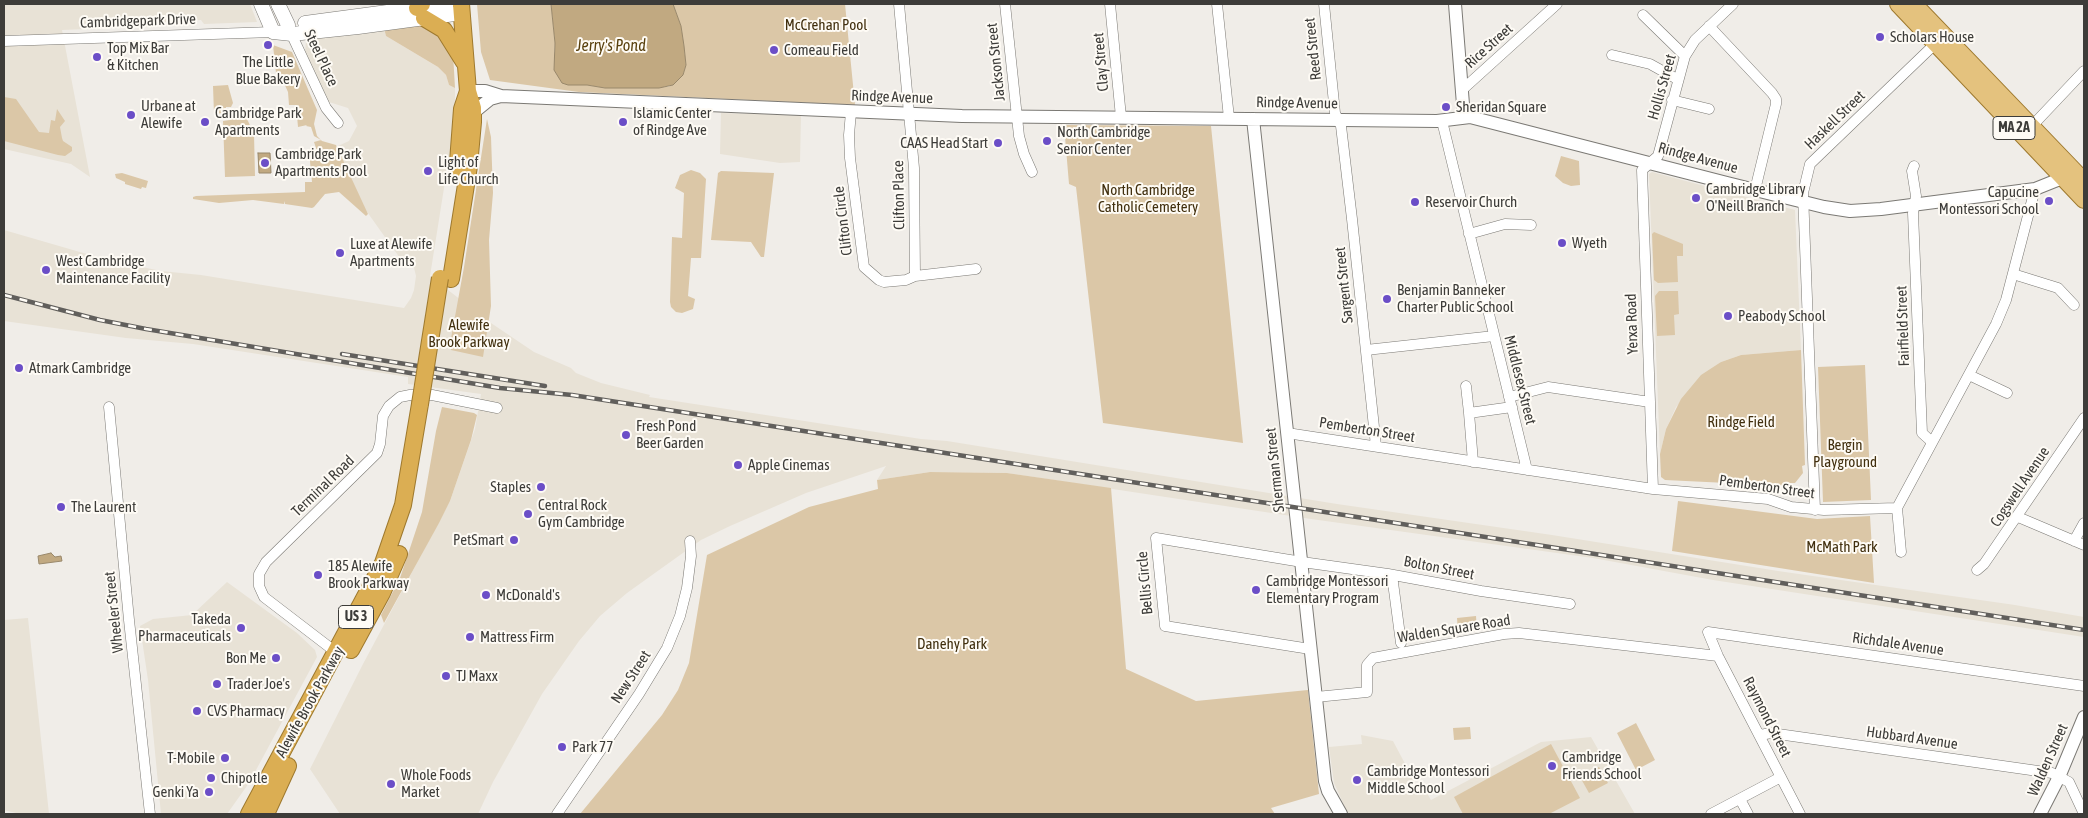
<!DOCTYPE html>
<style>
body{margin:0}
#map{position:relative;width:2088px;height:818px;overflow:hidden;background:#f0ede8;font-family:"Asap Condensed",sans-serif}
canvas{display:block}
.frame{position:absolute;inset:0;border:5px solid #3d3c39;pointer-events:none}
</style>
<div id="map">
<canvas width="2088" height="818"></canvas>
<div class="frame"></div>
</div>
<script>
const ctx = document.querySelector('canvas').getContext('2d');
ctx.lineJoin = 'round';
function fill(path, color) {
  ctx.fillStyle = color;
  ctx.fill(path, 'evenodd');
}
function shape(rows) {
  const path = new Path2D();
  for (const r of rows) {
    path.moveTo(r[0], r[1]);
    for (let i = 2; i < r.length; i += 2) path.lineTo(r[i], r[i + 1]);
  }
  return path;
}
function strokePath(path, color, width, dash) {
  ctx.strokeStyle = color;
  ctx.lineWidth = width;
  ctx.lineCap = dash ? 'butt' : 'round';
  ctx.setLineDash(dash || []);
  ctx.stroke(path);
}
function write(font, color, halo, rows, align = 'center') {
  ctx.font = font + ' "Asap Condensed",sans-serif';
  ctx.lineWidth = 4;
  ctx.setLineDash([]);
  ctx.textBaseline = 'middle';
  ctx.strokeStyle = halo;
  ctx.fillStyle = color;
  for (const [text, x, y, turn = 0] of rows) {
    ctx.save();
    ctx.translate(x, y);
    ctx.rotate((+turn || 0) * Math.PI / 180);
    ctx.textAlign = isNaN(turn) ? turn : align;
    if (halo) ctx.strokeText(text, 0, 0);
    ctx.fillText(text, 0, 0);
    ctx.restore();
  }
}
fill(shape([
 [4,4,250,4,257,22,204,24,201,20,164,22,161,26,62,30,90,177,71,164,4,149],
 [384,28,386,36,438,67,446,75,449,85,455,88,455,119,430,276,488,321,534,352,571,368,576,373,601,383,650,395,649,397,921,439,947,441,1337,504,1552,535,1778,571,2015,605,2084,617,2084,637,1713,580,1593,558,1311,519,1007,473,930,472,877,480,886,466,806,493,730,526,701,540,627,593,600,616,579,641,542,694,493,782,478,814,340,814,310,769,363,664,450,501,475,429,481,394,408,384,408,377,193,344,126,338,4,321,4,230,104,259,161,271,201,275,404,308,411,298,414,290,416,276,414,268,402,261,365,209,338,151,338,146,349,141,357,126,348,108,329,102,325,98,305,52,306,42,310,38],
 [721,113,801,115,800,162,780,163,720,154],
 [1652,172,1795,210,1801,350,1741,355,1721,362,1676,407,1666,429,1660,454,1649,174],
 [227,582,297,633,315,650,317,657,249,783,227,814,161,814,148,680,140,626,153,619,192,615],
 [28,618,49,814,20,814,4,810,4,620],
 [1361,735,1393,741,1419,790,1424,788,1431,800,1541,742,1591,737,1635,814,1348,814,1334,783,1329,747,1362,744]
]), '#e8e2d6');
fill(shape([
 [477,4,551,4,555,43,554,52,568,85,587,85,605,88,667,87,673,85,683,75,686,65,681,26,673,4,845,4,855,105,579,92,490,80,481,52],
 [420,25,431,27,453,53,455,88,449,85,446,75,438,67,386,36,384,28],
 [273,45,292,52,317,110,314,124,317,136,322,141,336,145,368,214,366,216,339,192,325,194,314,207,312,208,285,204,285,201,284,204,253,200,219,203,193,199,193,197,196,196,305,192,305,182,312,182,309,151,317,151,314,142,321,140,314,136,311,127,306,126,307,125,298,127,296,105,289,105,288,92,283,81,276,73],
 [228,85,233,103,231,107,226,107,225,115,223,116,222,113,214,114,213,86],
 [4,97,16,99,39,132,49,133,51,120,55,121,57,109,65,121,60,127,62,138,63,141,72,147,72,151,65,156,58,155,4,141],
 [240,110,248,121,254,134,255,176,225,177,223,121,230,120,229,111],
 [487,119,491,137,493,193,489,240,491,306,483,357,451,350,450,344,464,267],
 [1064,125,1211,126,1243,443,1103,423,1076,187,1069,184],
 [1561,156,1579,161,1580,185,1571,186,1563,183,1555,176],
 [691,170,700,173,706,179,701,258,691,258,688,296,695,299,693,309,682,313,676,312,671,307,670,302,672,237,682,238,684,193,675,188,680,175],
 [721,171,774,173,764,257,761,257,751,242,711,240,718,173],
 [122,173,148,181,146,188,142,187,141,189,125,184,125,182,116,178,115,174],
 [1654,232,1683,244,1683,256,1677,256,1678,282,1658,283,1654,280,1652,234],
 [1659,291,1678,291,1679,314,1674,315,1675,335,1657,336,1655,296],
 [1801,350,1805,465,1802,466,1803,473,1795,483,1789,483,1789,486,1665,480,1661,477,1660,454,1666,429,1681,399,1701,375,1721,362,1741,355],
 [1865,365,1871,500,1823,502,1818,367],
 [442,407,474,413,477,415,471,440,450,501,439,523,384,623,381,615,400,578,422,512,436,431],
 [930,472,1007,473,1111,488,1126,669,1196,701,1308,690,1319,794,1271,808,1275,814,580,814,662,715,678,690,689,663,707,555,809,507,878,489,877,480],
 [1678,501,1817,519,1870,516,1874,583,1672,551],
 [1476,616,1477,631,1458,633,1457,618],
 [1636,723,1655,760,1636,770,1617,733],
 [1470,727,1471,739,1454,740,1453,728],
 [1551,744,1580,798,1549,814,1463,814,1454,797],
 [1599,767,1608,783,1589,793,1580,777]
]), '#dbc7a7');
const water = shape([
 [551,4,673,4,681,26,684,46,686,65,683,75,673,85,659,88,605,88,587,85,568,85,562,83,554,70,555,43,551,4],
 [258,153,270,153,271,173,259,173,258,153],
 [51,553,55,557,61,556,62,561,39,564,38,556,51,553]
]);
fill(water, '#c1a981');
strokePath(water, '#99886b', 1);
const minor = shape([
 [899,4,914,168,915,276],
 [1005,4,1019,136,1024,154,1032,172],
 [1110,4,1121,117],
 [1217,4,1229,118],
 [1324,4,1335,113,1341,126,1352,219,1376,446],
 [1643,15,1685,56],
 [1709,26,1772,93,1776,99,1776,104,1755,190],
 [289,29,326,108,338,123],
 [4,41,273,32],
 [1612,55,1650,64,1677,79],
 [1462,90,1557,4],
 [1672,100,1709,109],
 [851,112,849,135,850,158,864,267,879,280,884,282,906,280,915,276,976,269],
 [1442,121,1527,470],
 [2032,126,2084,71],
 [1914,166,1912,171,1916,196,1913,213,1922,433,1932,442],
 [1469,234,1505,224,1531,225],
 [2013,274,2058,288,2074,305],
 [1366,350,1494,336],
 [1969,375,2007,393],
 [1466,386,1469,413],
 [1509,397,1548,387,1650,402],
 [109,407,129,620,150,814],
 [1287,433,1653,489,1768,499,1791,507,1824,510,1897,508,1996,324,2006,300,2035,189],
 [1473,462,1469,413,1512,407],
 [1653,489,1642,170,1658,156,1685,56,1695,40,1733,4],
 [1897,508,1901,552],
 [1815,510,1803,193,1810,164,1936,43],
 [2018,517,2084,545],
 [2074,541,2084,523],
 [1977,570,1984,564,2084,418],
 [1392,575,1401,643],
 [1310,649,1165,626,1156,538,1302,562,1388,574,1481,591,1570,604],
 [337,653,264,597,259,586,259,574,266,562,377,453,380,444,383,416,389,406,400,397,410,395,432,395,497,408],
 [1316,697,1367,692,1367,665,1373,658,1504,634,1519,633,1545,636,1718,656],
 [1760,735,1771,733,2052,773,2069,782,2084,814],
 [1740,799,1748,814],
 [557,814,639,694,667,648,680,616,687,588,691,556,690,541],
 [1711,814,1781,777],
 [1800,814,1718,656,1708,632,2084,686]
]);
const tertiary = shape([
 [1455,4,1464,117],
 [468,91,485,91,501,96,962,116,1437,121,1470,117,1727,183,1824,207,1850,211,1881,209,2035,189,2070,175],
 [474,112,490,99,501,96],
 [1253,119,1325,781,1328,791,1341,814],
 [2040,814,2059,777,2084,717]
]);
const secondary = shape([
 [261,4,273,32],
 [278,4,288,25],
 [305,23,447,4],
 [273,32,292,34,358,27,462,13]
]);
const primary = shape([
 [1898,4,2084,200],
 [1914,4,2084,181]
]);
const trunk = shape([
 [417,8,422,4],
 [424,18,444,30,464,62],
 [457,175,462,109,468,91],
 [451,279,469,166,473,122,473,108,468,91,461,4],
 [351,650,382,593,399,554],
 [249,814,383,563,403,505,420,404],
 [266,814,288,766]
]);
strokePath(minor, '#7b7974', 11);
strokePath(tertiary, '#7b7974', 14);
strokePath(secondary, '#7b7974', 15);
strokePath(primary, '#9e792e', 18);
strokePath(trunk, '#9e792e', 18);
strokePath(minor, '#fff', 10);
strokePath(tertiary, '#fff', 12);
strokePath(secondary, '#fff', 14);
strokePath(primary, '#e4c27e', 16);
strokePath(trunk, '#dbae53', 16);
const rail = shape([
 [4,295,100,320,146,329,500,388,572,395,2084,630],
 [342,354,545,386]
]);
strokePath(rail, '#615f5c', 4.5);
strokePath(rail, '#fefbf5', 2.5, [8]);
const trunkBridge = shape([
 [420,404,440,278]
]);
strokePath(trunkBridge, '#9e792e', 18, []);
strokePath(trunkBridge, '#dbae53', 16);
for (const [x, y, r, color] of [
 [1880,37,5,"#6b4ec7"],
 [268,45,5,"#6b4ec7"],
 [774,50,5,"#6b4ec7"],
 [97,57,5,"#6b4ec7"],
 [1446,107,5,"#6b4ec7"],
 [131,115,5,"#6b4ec7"],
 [205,122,5,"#6b4ec7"],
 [623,122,5,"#6b4ec7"],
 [1047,141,5,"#6b4ec7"],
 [998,143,5,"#6b4ec7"],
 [265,163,5,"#6b4ec7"],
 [428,171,5,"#6b4ec7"],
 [1696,198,5,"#6b4ec7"],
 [2049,201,5,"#6b4ec7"],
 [1415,202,5,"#6b4ec7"],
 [1562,243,5,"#6b4ec7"],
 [340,253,5,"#6b4ec7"],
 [46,270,5,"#6b4ec7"],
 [1387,299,5,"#6b4ec7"],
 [1728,316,5,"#6b4ec7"],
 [19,368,5,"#6b4ec7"],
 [626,435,5,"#6b4ec7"],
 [738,465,5,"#6b4ec7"],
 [541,487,5,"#6b4ec7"],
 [61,507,5,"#6b4ec7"],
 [528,514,5,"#6b4ec7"],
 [514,540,5,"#6b4ec7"],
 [318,575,5,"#6b4ec7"],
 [1256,590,5,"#6b4ec7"],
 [486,595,5,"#6b4ec7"],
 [241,628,5,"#6b4ec7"],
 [470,637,5,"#6b4ec7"],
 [276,658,5,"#6b4ec7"],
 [446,676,5,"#6b4ec7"],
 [217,684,5,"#6b4ec7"],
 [197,711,5,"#6b4ec7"],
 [562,747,5,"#6b4ec7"],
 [225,758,5,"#6b4ec7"],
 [1552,766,5,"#6b4ec7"],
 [211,778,5,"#6b4ec7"],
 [1357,780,5,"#6b4ec7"],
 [391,784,5,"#6b4ec7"],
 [209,792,5,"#6b4ec7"]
]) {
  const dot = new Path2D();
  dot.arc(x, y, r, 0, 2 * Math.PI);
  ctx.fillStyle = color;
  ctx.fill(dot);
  strokePath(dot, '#fefbf5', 2);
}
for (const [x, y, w] of [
 [2014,128,42],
 [356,617,35]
]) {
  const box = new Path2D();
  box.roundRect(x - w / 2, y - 11.5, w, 23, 4);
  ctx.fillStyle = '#fefbf5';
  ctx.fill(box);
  strokePath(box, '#3d3c39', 1);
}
write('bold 14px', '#3d3c39', null, [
 ["MA 2A",2014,128],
 ["US 3",356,617]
]);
write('15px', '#3d3c39', '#fefbf5', [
 ["Cambridgepark Drive",138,21,-2],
 ["Rice Street",1489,46,-42],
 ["Reed Street",1313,49,-96],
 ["Steel Place",321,58,65],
 ["Jackson Street",996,62,-96],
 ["Clay Street",1101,62,-95],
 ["Hollis Street",1662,87,-74],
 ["Rindge Avenue",892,97,2],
 ["Rindge Avenue",1297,103,1],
 ["Haskell Street",1835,120,-44],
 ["Rindge Avenue",1698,158,15],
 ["Clifton Place",899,195,-91],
 ["Clifton Circle",843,221,-97],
 ["Sargent Street",1344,285,-96],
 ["Yerxa Road",1632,324,-92],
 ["Fairfield Street",1903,326,-92],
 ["Middlesex Street",1520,380,76],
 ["Pemberton Street",1367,430,9],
 ["Sherman Street",1275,470,-96],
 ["Terminal Road",323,486,-44],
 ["Pemberton Street",1767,487,8],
 ["Cogswell Avenue",2020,487,-56],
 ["Bolton Street",1439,568,11],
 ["Bellis Circle",1145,583,-95],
 ["Wheeler Street",114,612,-96],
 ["Walden Square Road",1454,629,-9],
 ["Richdale Avenue",1898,644,8],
 ["New Street",631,677,-57],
 ["Alewife Brook Parkway",310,702,-61],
 ["Raymond Street",1767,717,63],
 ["Hubbard Avenue",1912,738,8],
 ["Walden Street",2048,760,-66]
]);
write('15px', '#412f0e', '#fefbf5', [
 ["McCrehan Pool",826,25],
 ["North Cambridge",1148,190],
 ["Catholic Cemetery",1148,207],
 ["Alewife",469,325],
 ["Brook Parkway",469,342],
 ["Rindge Field",1741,422],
 ["Bergin",1845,445],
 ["Playground",1845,462],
 ["McMath Park",1842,547],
 ["Danehy Park",952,644]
]);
write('15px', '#3d3c39', '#fefbf5', [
 ["Scholars House",1890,37],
 ["Top Mix Bar",107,48],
 ["& Kitchen",107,65],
 ["Comeau Field",784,50],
 ["The Little",268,62,"center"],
 ["Blue Bakery",268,79,"center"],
 ["Urbane at",141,106],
 ["Alewife",141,123],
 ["Sheridan Square",1456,107],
 ["Cambridge Park",215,113],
 ["Apartments",215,130],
 ["Islamic Center",633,113],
 ["of Rindge Ave",633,130],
 ["North Cambridge",1057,132],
 ["Senior Center",1057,149],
 ["CAAS Head Start",988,143,"right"],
 ["Cambridge Park",275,154],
 ["Apartments Pool",275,171],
 ["Light of",438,162],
 ["Life Church",438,179],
 ["Cambridge Library",1706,189],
 ["O'Neill Branch",1706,206],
 ["Capucine",2039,192,"right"],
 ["Montessori School",2039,209,"right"],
 ["Reservoir Church",1425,202],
 ["Wyeth",1572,243],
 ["Luxe at Alewife",350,244],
 ["Apartments",350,261],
 ["West Cambridge",56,261],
 ["Maintenance Facility",56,278],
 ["Benjamin Banneker",1397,290],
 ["Charter Public School",1397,307],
 ["Peabody School",1738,316],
 ["Atmark Cambridge",29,368],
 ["Fresh Pond",636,426],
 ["Beer Garden",636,443],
 ["Apple Cinemas",748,465],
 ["Staples",531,487,"right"],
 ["Central Rock",538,505],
 ["Gym Cambridge",538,522],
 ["The Laurent",71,507],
 ["PetSmart",504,540,"right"],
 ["185 Alewife",328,566],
 ["Brook Parkway",328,583],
 ["Cambridge Montessori",1266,581],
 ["Elementary Program",1266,598],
 ["McDonald's",496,595],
 ["Takeda",231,619,"right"],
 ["Pharmaceuticals",231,636,"right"],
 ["Mattress Firm",480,637],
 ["Bon Me",266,658,"right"],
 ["TJ Maxx",456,676],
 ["Trader Joe's",227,684],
 ["CVS Pharmacy",207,711],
 ["Park 77",572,747],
 ["Cambridge",1562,757],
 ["Friends School",1562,774],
 ["T-Mobile",215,758,"right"],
 ["Cambridge Montessori",1367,771],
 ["Middle School",1367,788],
 ["Whole Foods",401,775],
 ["Market",401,792],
 ["Chipotle",221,778],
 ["Genki Ya",199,792,"right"]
], 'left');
write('italic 16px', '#583f0c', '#fefbf5', [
 ["Jerry's Pond",611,46]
]);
</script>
